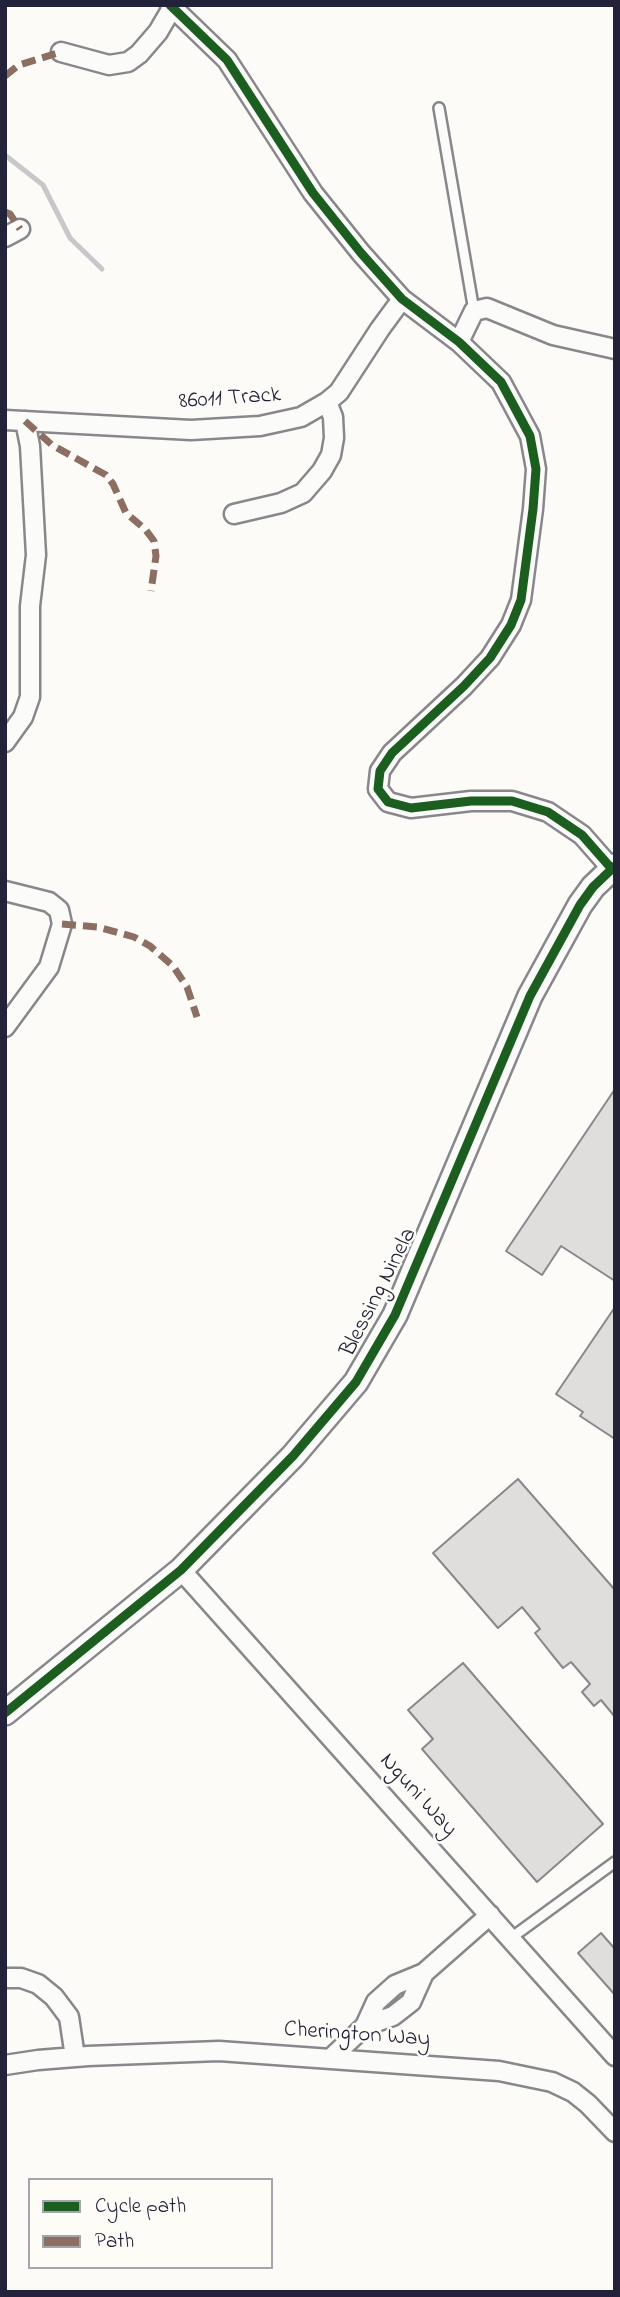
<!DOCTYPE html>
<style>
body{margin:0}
#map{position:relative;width:620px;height:2297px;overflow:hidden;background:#fcfbf8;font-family:"Indie Flower",sans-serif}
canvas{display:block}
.frame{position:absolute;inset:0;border:7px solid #22223b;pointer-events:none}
.legend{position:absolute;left:28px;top:2178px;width:245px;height:91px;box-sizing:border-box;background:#fdfcf7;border:2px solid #a5a5ac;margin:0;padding:9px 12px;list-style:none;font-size:21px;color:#22223b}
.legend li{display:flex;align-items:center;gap:14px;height:35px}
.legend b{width:35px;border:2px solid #a5a5ac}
</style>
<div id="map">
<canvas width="620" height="2297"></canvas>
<div class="frame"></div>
<ul class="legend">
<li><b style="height:9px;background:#1b5e20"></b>Cycle path</li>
<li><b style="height:9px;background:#8d6e63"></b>Path</li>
</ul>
</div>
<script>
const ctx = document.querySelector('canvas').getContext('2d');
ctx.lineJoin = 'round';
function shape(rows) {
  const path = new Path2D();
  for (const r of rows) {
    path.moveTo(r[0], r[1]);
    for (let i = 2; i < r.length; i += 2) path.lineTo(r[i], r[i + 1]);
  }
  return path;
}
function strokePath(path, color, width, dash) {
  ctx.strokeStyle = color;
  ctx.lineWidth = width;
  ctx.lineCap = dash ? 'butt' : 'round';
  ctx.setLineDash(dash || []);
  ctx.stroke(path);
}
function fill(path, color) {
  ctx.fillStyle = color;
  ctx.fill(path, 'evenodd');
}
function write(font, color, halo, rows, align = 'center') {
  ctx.font = font + ' "Indie Flower",sans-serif';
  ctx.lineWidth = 5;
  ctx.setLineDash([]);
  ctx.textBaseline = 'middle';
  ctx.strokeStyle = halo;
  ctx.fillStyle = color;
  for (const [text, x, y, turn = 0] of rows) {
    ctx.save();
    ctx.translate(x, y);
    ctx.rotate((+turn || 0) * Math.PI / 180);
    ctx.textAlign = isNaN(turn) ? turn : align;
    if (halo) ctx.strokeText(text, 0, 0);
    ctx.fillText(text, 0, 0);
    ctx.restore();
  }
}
strokePath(shape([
 [5,155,43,185,70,238,102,269]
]), '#c8c8ca', 5);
const building = shape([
 [615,1089,615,1281,561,1246,542,1275,506,1251,615,1089],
 [615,1307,615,1439,580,1416,583,1412,556,1394,615,1307],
 [518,1479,615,1590,615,1717,601,1700,594,1706,582,1692,590,1684,571,1662,563,1668,554,1657,535,1633,540,1629,522,1607,498,1628,433,1553,518,1479],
 [463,1663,603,1824,537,1882,422,1749,433,1739,408,1710,463,1663],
 [601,1933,615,1949,615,1995,578,1953,601,1933]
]);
fill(building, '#dfdedd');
strokePath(building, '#88888c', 2);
const service = shape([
 [439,108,474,311],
 [511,1938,615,1862]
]);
const minor = shape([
 [170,5,227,60,313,193,361,253,402,299,459,342,501,382,530,436,536,469,533,509,521,600,511,625,490,658,464,686,392,753,380,771,378,789,388,802,411,808,471,801,512,801,548,812,582,835,611,868],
 [61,52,109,65,128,62,139,54,158,32,172,8],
 [5,237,20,229],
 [459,342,474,311,487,308,553,335,615,349],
 [5,420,191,430,260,426,301,417,327,402,339,392,380,329,402,299],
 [234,514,281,503,303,493,322,471,331,455,334,438,333,417,327,402],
 [5,742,23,717,30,697,30,606,36,555,30,446,25,421],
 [5,891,49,902,59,910,62,924,49,967,5,1027],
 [181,1570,615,2056],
 [5,1978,21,1978,38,1984,54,1997,69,2017,75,2057],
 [365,2026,376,2002,395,1985,424,1973,490,1915],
 [330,2059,365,2026,393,2016,411,2002,424,1973],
 [5,2065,38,2060,88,2056,219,2051,499,2071,552,2082,573,2092,588,2104,615,2132]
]);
const tertiary = shape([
 [5,1713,181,1570,293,1456,356,1382,395,1315,530,996,580,905,593,887,615,866]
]);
strokePath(service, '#88888c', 14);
strokePath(minor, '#88888c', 23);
strokePath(tertiary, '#88888c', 28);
strokePath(service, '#fbfbf9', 9);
strokePath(minor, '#fbfbf9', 18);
strokePath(tertiary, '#fbfbf9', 23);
strokePath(shape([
 [5,76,19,65,61,52],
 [5,212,10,214,20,229],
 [25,421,52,445,106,475,113,484,126,513,145,529,154,541,156,556,151,591],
 [62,924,98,927,134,937,150,946,173,966,187,987,197,1017]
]), '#8d6e63', 7, [14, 7]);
strokePath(shape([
 [170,5,227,60,313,193,361,253,402,299,459,342,501,382,530,436,536,469,533,509,521,600,511,625,490,658,464,686,392,753,380,771,378,789,388,802,411,808,471,801,512,801,548,812,582,835,611,868],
 [5,1713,181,1570,293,1456,356,1382,395,1315,530,996,580,905,593,887,615,866]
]), '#1b5e20', 9);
write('23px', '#22223b', '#fdfcf7', [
 ["86011 Track",230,400,-4],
 ["Blessing Ninela",380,1293,-63],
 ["Nguni Way",417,1796,48],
 ["Cherington Way",357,2036,4]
]);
</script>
